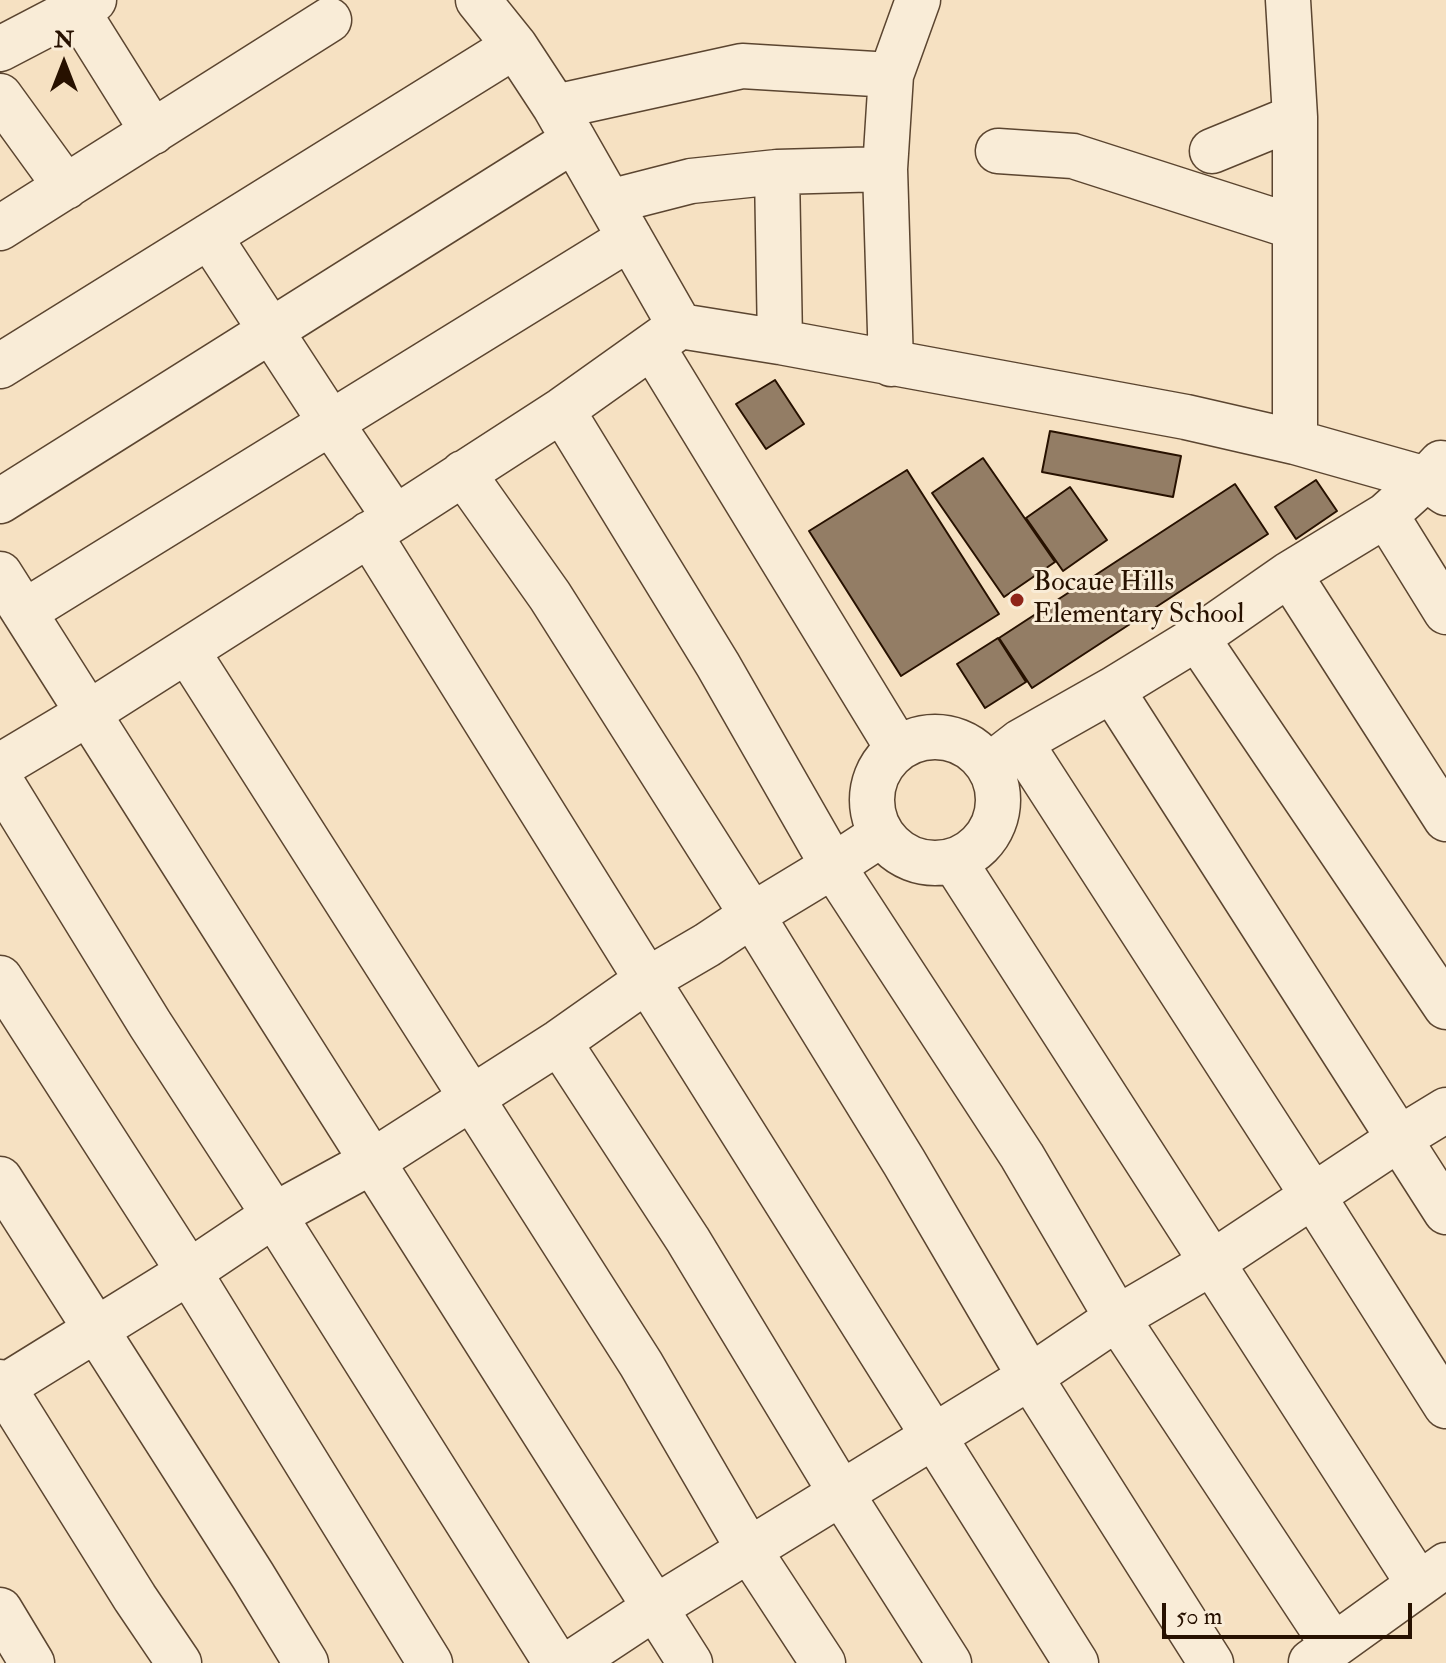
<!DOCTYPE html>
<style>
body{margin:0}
#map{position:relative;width:1446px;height:1663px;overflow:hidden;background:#f6e1c2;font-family:"IM FELL Double Pica",serif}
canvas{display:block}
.north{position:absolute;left:24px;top:24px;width:80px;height:80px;-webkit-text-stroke:6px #f9ecd7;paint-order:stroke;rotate:0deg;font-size:22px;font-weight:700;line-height:32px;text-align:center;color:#271100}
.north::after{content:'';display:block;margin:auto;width:28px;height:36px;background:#271100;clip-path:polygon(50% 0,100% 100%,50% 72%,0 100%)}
.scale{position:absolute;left:1162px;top:1603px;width:250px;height:36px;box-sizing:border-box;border:4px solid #271100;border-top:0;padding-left:10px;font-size:24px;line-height:28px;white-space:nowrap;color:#271100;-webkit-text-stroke:6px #f9ecd7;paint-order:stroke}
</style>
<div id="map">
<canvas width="1446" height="1663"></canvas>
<div class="north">N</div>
<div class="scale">50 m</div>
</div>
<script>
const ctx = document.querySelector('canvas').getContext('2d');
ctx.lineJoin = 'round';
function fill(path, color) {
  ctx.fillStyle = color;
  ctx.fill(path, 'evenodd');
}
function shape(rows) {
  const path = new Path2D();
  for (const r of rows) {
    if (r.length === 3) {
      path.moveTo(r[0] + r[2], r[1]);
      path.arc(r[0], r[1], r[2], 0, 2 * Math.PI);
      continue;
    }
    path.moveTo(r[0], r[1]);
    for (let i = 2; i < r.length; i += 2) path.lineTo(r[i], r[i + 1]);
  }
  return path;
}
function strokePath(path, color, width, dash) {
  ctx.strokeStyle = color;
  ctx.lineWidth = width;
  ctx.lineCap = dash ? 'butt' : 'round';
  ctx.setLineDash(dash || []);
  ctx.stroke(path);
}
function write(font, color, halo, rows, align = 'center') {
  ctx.font = font + ' "IM FELL Double Pica",serif';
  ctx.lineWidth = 6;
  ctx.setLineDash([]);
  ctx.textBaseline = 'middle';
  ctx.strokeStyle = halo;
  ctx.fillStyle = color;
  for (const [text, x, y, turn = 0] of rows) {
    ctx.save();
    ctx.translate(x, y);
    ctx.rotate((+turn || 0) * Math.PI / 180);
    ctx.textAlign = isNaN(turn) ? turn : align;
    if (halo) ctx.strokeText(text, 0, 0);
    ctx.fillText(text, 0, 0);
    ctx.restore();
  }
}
const building = shape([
 [775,380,804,424,766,449,736,404,775,380],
 [1050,431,1181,456,1173,497,1042,472,1050,431],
 [983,458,1055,562,1004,597,932,493,983,458],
 [907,470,999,614,901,676,809,531,907,470],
 [1316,480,1337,511,1296,539,1275,507,1316,480],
 [1235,484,1268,534,1032,688,999,638,1235,484],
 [1070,487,1107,540,1063,571,1026,518,1070,487],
 [998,638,1026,682,985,708,957,664,998,638]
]);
fill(building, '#937d65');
strokePath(building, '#271100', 2);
const minor = shape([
 [478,0,515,46,555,107,680,326],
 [1288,0,1295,117,1295,442],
 [76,9,153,132],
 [0,49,94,0],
 [0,96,66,187],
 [555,107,742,66,891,75],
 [998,151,1073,156,1294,227],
 [1212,151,1295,117],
 [777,172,780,342],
 [609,202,691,181,777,172,885,169],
 [0,228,329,20],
 [209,236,331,423,395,518],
 [652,346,898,749],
 [891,364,885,169,891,75,918,0],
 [0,366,515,46],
 [562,410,718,665,833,866,1022,1156,1117,1318,1333,1645],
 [463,473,550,596,752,915,904,1162,1030,1377,1211,1663],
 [0,501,574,140],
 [1386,515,1446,612],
 [369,534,647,980,1076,1663],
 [0,574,690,1663],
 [1289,574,1446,819],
 [24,612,630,238],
 [1197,638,1446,1007],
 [187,651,641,1364,749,1550,823,1663],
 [1112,690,1446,1212],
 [935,800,63],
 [1020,742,1313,1196,1446,1406],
 [0,766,87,714,395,518,562,410,680,326,780,342,1186,417,1295,442,1426,479,1446,493],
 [989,766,1020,742,1112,690,1197,638,1289,574,1386,515,1426,479,1441,463],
 [0,780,150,1024,274,1215,556,1663],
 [954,861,1418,1583],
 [0,978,189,1272,430,1663],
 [559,1042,688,1240,841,1493,949,1663],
 [0,1179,253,1576,306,1663],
 [0,1382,135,1598,179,1663],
 [0,1389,189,1272,274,1215,373,1161,559,1042,647,980,707,945,752,915,833,866,882,834],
 [0,1610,32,1663],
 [1311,1662,1446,1565],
 [571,1663,656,1607,1030,1377,1117,1318,1213,1262,1400,1138,1446,1110]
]);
strokePath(minor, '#5b4530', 47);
strokePath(minor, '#f9ecd7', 44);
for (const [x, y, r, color] of [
 [1017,600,8,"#8f2418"]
]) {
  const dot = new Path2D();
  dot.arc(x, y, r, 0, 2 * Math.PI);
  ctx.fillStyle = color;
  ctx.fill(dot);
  strokePath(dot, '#f9ecd7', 3);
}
write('28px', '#271100', '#f9ecd7', [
 ["Bocaue Hills",1033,584],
 ["Elementary School",1033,616]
], 'left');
</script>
